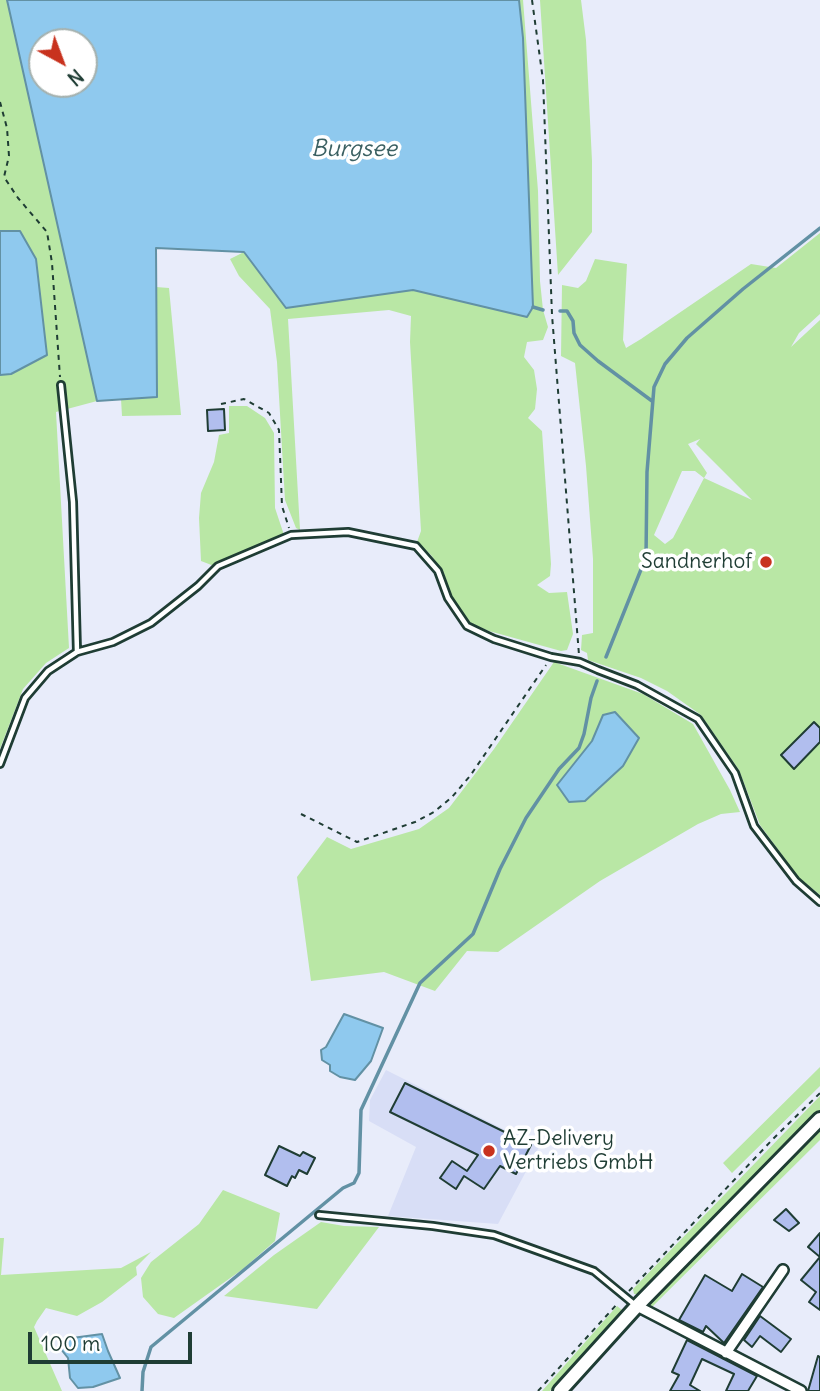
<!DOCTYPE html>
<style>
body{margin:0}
#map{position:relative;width:820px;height:1391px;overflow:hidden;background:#e8ecfa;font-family:Delius,sans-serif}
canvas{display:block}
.north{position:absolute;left:28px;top:28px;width:70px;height:70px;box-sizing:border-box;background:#fff;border:2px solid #a5b1ae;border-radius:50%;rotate:139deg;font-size:19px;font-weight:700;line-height:28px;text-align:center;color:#1f3d34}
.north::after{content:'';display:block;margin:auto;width:24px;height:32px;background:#c8321e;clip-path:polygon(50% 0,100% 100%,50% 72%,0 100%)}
.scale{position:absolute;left:28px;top:1332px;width:164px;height:32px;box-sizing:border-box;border:4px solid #1f3d34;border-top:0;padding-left:9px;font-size:21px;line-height:24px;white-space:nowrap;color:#1f3d34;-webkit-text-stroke:5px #fff;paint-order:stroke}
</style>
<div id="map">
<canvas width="820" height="1391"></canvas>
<div class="north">N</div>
<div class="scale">100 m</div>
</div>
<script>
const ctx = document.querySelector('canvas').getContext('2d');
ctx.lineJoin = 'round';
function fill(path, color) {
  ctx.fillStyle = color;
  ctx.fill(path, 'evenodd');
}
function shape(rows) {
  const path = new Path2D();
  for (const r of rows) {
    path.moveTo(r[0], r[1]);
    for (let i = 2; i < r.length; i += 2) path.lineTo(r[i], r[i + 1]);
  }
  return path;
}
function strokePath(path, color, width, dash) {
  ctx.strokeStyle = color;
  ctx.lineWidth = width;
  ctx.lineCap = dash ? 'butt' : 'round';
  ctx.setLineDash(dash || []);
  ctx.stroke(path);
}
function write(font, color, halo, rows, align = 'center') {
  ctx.font = font + ' Delius,sans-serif';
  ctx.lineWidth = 7;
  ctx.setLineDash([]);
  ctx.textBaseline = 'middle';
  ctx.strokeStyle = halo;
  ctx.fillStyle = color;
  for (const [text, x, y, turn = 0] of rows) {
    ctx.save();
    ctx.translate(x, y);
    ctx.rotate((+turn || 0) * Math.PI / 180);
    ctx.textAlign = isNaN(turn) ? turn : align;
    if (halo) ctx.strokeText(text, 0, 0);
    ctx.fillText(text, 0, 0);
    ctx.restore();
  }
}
fill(shape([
 [386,1070,539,1147,498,1224,388,1216,416,1147,369,1121,370,1100]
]), '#d8def6');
fill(shape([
 [0,0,7,0,97,401,56,412,69,648,46,663,23,689,0,749,0,375,11,374,20,231,0,231],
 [519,0,523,0,538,191,540,281,543,310,548,327,543,340,527,342,524,357,534,370,537,389,535,409,528,418,542,431,551,564,550,576,537,585,549,593,567,592,573,634,567,650,561,651,489,631,469,623,452,600,444,573,431,555,417,542,421,531,410,342,411,316,389,310,288,319,300,530,296,528,285,500,277,362,270,309,239,276,230,259,244,252,286,308,413,290,527,317,533,307,523,38],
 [540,0,581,0,586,40,592,161,592,232,558,275],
 [820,233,820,314,799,333,791,347,820,320,820,895,799,878,760,825,739,770,701,715,667,691,641,678,588,660,587,653,581,650,582,635,593,633,593,559,586,466,575,363,561,356,562,285,578,288,586,281,595,259,627,264,623,340,626,348,641,339,751,264,776,268],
 [700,439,696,444,752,500,704,478,707,473,688,444],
 [682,471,695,471,704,478,673,538,665,544,654,535],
 [156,287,169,288,181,415,122,416,121,399,157,397],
 [229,406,247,406,265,418,274,433,275,508,284,535,214,566,201,561,199,518,201,493,214,462,219,435,229,433],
 [554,662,643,694,693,724,730,790,740,812,721,814,698,824,600,881,498,952,467,951,435,991,384,972,311,981,297,877,327,837,351,849,419,829,449,808,494,749],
 [820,1067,820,1086,732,1173,723,1163],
 [820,1096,820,1110,643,1291,638,1294,634,1294,633,1289],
 [820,1131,820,1140,651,1308,651,1300],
 [223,1190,280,1213,275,1241,243,1269,174,1318,158,1314,143,1297,141,1278,151,1262,199,1224],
 [321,1222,344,1226,379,1227,317,1309,224,1296,274,1255],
 [0,1238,4,1238,1,1275,121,1268,151,1252,136,1267,137,1275,102,1302,77,1316,46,1308,37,1321,34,1327,62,1391,0,1391],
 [617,1306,622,1310,550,1391,542,1391]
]), '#b9e7a5');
const water = shape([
 [7,0,519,0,523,38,533,307,527,317,413,290,286,308,244,252,156,248,157,397,97,401,7,0],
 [42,42,84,42,84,84,42,84,42,42],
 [0,231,20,231,36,259,47,355,11,374,0,375,0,231],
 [615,712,639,738,623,766,585,801,569,802,557,785,592,741,603,715,615,712],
 [344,1014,383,1028,371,1061,355,1080,340,1077,330,1071,330,1065,322,1060,321,1050,326,1047,344,1014],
 [102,1334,108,1351,120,1378,93,1387,78,1388,70,1378,68,1358,60,1348,63,1342,72,1338,102,1334]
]);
fill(water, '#8fc9ee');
strokePath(water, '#6291a4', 2);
strokePath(shape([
 [533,307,543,310],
 [560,311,567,311,573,321,574,333,580,345,598,361,652,401],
 [606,657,646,557,647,472,654,387,665,364,687,338,743,289,820,228],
 [142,1391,143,1372,151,1347,343,1188,354,1183,359,1173,361,1110,420,983,473,934,500,869,526,818,559,769,579,748,584,734,591,698,597,681]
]), '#6291a4', 3.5);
const building = shape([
 [224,409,225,430,208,431,207,410,224,409],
 [814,722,820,728,820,742,794,769,781,755,814,722],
 [405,1083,531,1145,516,1174,500,1166,484,1189,464,1176,456,1189,440,1178,452,1161,467,1171,478,1155,390,1112,405,1083],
 [279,1146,300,1156,303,1152,315,1158,307,1174,299,1170,295,1178,292,1176,287,1186,265,1175,279,1146],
 [786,1209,799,1223,789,1231,774,1220,786,1209],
 [820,1233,820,1310,809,1302,816,1292,801,1280,820,1257,808,1247,820,1233],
 [742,1274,763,1287,724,1343,706,1326,703,1332,679,1320,705,1275,732,1291,742,1274],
 [760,1316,791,1339,781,1352,760,1336,752,1347,744,1340,760,1316],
 [687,1340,757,1376,748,1391,726,1391,734,1374,702,1359,690,1385,700,1391,670,1391,679,1375,672,1372,687,1340],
 [818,1356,820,1357,820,1391,808,1391,818,1356]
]);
fill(building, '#b1beee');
strokePath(building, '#1f3d34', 2);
const service = shape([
 [61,385,73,502,77,652],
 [0,764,25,698,48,671,77,652,113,642,151,623,198,586,218,566,291,535,348,532,416,546,438,571,448,598,467,626,494,639,551,657,580,662,598,670,637,685,698,719,735,773,754,826,796,881,820,902],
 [319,1215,433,1226,494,1235,594,1271,634,1304]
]);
const minor = shape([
 [637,1306,801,1391],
 [726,1353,783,1270]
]);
const secondary = shape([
 [560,1391,637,1306,820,1119]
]);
strokePath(service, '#1f3d34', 10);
strokePath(minor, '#1f3d34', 14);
strokePath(secondary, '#1f3d34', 18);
strokePath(shape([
 [532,0,543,80,552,315,579,655],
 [0,102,7,128,9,156,4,177,18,198,47,232,52,263,60,377],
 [221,404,244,399,269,413,279,430,282,506,289,528],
 [301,814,357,842,415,822,434,812,452,797,470,776,546,665],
 [629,1291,773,1139,820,1093],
 [538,1391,618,1303]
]), '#1f3d34', 2, [5, 5]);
strokePath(service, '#fff', 4.5);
strokePath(minor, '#fff', 9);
strokePath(secondary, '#fff', 12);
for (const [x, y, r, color] of [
 [766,562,7,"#c8321e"],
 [489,1151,7,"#c8321e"]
]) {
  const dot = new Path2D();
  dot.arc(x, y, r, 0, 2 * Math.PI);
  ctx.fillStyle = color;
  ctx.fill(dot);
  strokePath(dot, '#fff', 2.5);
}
write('21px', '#1f3d34', '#fff', [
 ["Sandnerhof",752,562],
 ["AZ-Delivery",503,1139,"left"],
 ["Vertriebs GmbH",503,1163,"left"]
], 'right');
write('italic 23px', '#3b6062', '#fff', [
 ["Burgsee",354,149]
]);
</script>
